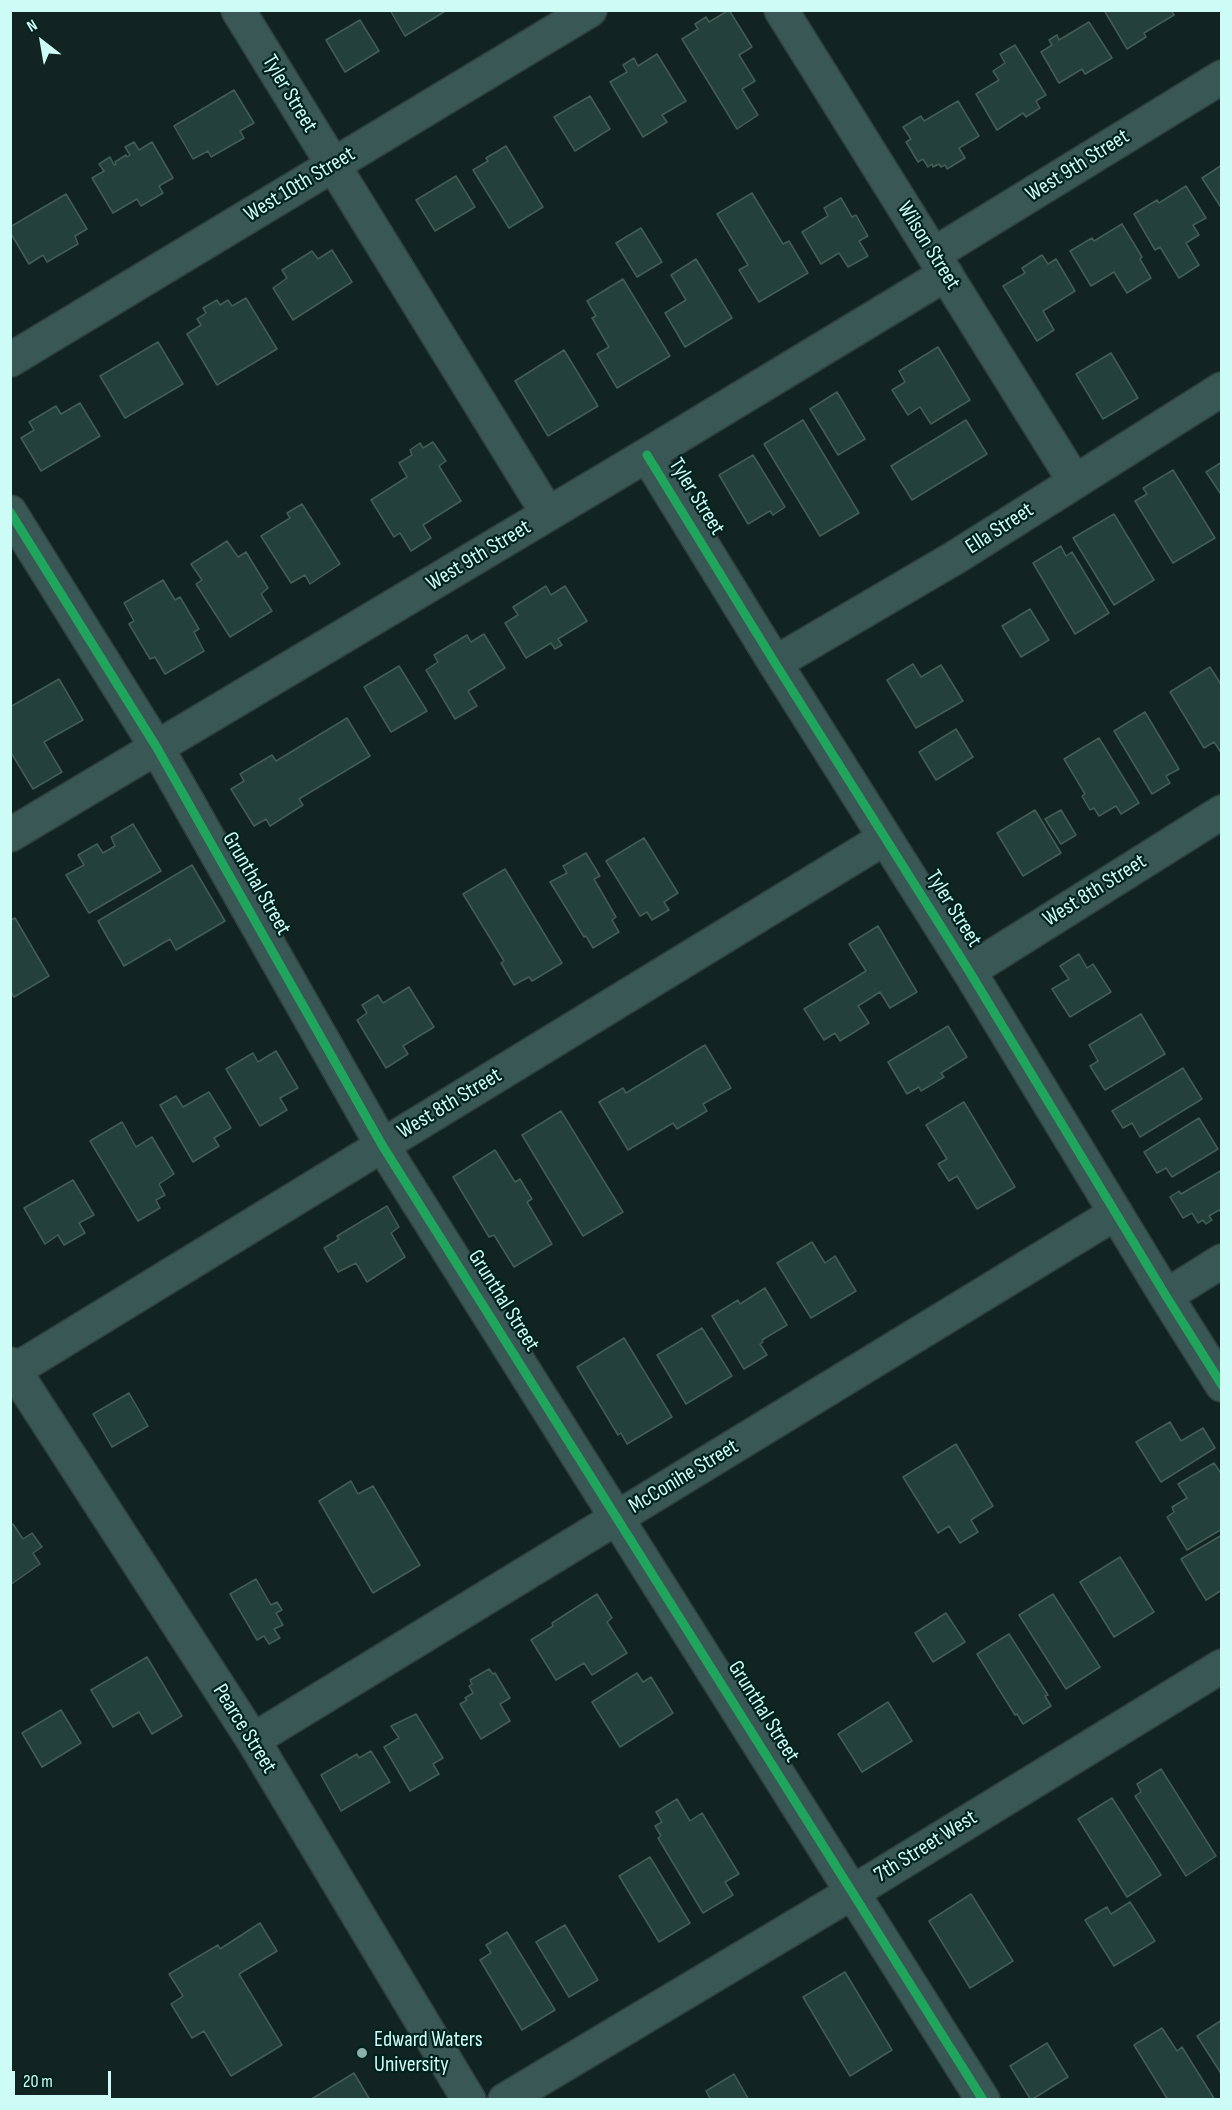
<!DOCTYPE html>
<style>
body{margin:0}
#map{position:relative;width:1232px;height:2110px;overflow:hidden;background:#112422;font-family:"Sofia Sans Condensed",sans-serif}
canvas{display:block}
.frame{position:absolute;inset:0;border:12px solid #ccfcf5;pointer-events:none}
.north{position:absolute;left:12px;top:12px;width:60px;height:60px;-webkit-text-stroke:4px #00221f;paint-order:stroke;rotate:329deg;font-size:16px;font-weight:700;line-height:24px;text-align:center;color:#ccfcf5}
.north::after{content:'';display:block;margin:auto;width:21px;height:27px;background:#ccfcf5;clip-path:polygon(50% 0,100% 100%,50% 72%,0 100%)}
.scale{position:absolute;left:12px;top:2071px;width:99px;height:27px;box-sizing:border-box;border:3px solid #ccfcf5;border-top:0;padding-left:8px;font-size:18px;line-height:21px;white-space:nowrap;color:#ccfcf5;-webkit-text-stroke:4px #00221f;paint-order:stroke}
</style>
<div id="map">
<canvas width="1232" height="2110"></canvas>
<div class="frame"></div>
<div class="north">N</div>
<div class="scale">20 m</div>
</div>
<script>
const ctx = document.querySelector('canvas').getContext('2d');
ctx.lineJoin = 'round';
function fill(path, color) {
  ctx.fillStyle = color;
  ctx.fill(path, 'evenodd');
}
function shape(rows) {
  const path = new Path2D();
  for (const r of rows) {
    path.moveTo(r[0], r[1]);
    for (let i = 2; i < r.length; i += 2) path.lineTo(r[i], r[i + 1]);
  }
  return path;
}
function strokePath(path, color, width, dash) {
  ctx.strokeStyle = color;
  ctx.lineWidth = width;
  ctx.lineCap = dash ? 'butt' : 'round';
  ctx.setLineDash(dash || []);
  ctx.stroke(path);
}
function write(font, color, halo, rows, align = 'center') {
  ctx.font = font + ' "Sofia Sans Condensed",sans-serif';
  ctx.lineWidth = 4.5;
  ctx.setLineDash([]);
  ctx.textBaseline = 'middle';
  ctx.strokeStyle = halo;
  ctx.fillStyle = color;
  for (const [text, x, y, turn = 0] of rows) {
    ctx.save();
    ctx.translate(x, y);
    ctx.rotate((+turn || 0) * Math.PI / 180);
    ctx.textAlign = isNaN(turn) ? turn : align;
    if (halo) ctx.strokeText(text, 0, 0);
    ctx.fillText(text, 0, 0);
    ctx.restore();
  }
}
const building = shape([
 [390,10,447,10,405,36,390,10],
 [729,10,752,47,739,55,755,81,742,89,758,115,737,129,682,39,698,29,695,24,706,17,709,22,729,10],
 [1104,10,1171,10,1174,15,1144,33,1146,37,1127,49,1104,10],
 [360,20,379,51,345,72,326,40,360,20],
 [1089,22,1112,58,1085,74,1082,69,1059,83,1041,52,1052,45,1049,40,1057,35,1059,40,1089,22],
 [1015,45,1046,95,1036,101,1040,108,1026,117,1023,113,997,130,976,94,999,80,993,71,1005,63,1000,54,1015,45],
 [657,54,686,101,662,115,667,122,643,137,610,82,627,72,623,65,634,58,638,66,657,54],
 [234,90,254,123,240,131,244,138,211,157,208,151,193,159,174,126,234,90],
 [590,96,610,129,575,151,554,117,590,96],
 [958,101,979,136,959,148,965,158,947,169,945,165,941,167,939,164,933,167,932,164,928,167,923,159,918,162,906,142,911,139,903,127,921,116,924,121,958,101],
 [134,142,139,150,152,142,173,178,159,186,163,193,141,206,137,199,113,213,92,178,104,171,99,164,110,157,114,165,116,164,115,162,126,155,127,157,130,155,125,147,134,142],
 [506,146,543,207,509,228,473,170,488,161,486,158,506,146],
 [1222,165,1222,209,1202,178,1222,165],
 [456,176,475,207,435,231,416,200,456,176],
 [1186,186,1206,218,1193,225,1199,235,1186,243,1199,265,1179,278,1160,247,1155,250,1134,214,1157,200,1159,203,1186,186],
 [752,193,783,244,789,241,808,273,759,302,739,270,748,265,717,214,752,193],
 [66,194,87,229,75,236,78,244,47,262,43,255,29,264,10,232,10,227,66,194],
 [841,198,852,217,856,215,868,236,859,241,868,256,848,267,839,253,821,264,802,232,828,216,824,208,841,198],
 [1122,224,1142,257,1140,259,1151,278,1127,293,1114,272,1091,286,1070,251,1092,238,1094,241,1122,224],
 [641,228,662,262,637,277,616,243,641,228],
 [332,250,352,282,293,320,273,288,287,278,282,270,312,251,318,259,332,250],
 [1042,255,1048,264,1056,259,1075,291,1043,311,1054,330,1037,341,1003,286,1025,273,1022,268,1042,255],
 [696,259,732,318,685,347,665,313,686,300,671,275,696,259],
 [623,279,670,356,617,388,597,354,609,347,592,318,596,316,587,301,623,279],
 [246,298,277,349,217,385,187,334,201,325,197,319,206,313,203,308,217,300,220,305,228,300,232,306,246,298],
 [158,342,183,384,125,418,100,376,158,342],
 [938,347,970,400,931,424,920,407,908,415,892,390,905,382,899,371,938,347],
 [564,350,598,406,548,436,515,381,564,350],
 [1111,353,1138,398,1103,419,1076,374,1111,353],
 [837,392,865,439,838,455,810,409,837,392],
 [80,403,100,436,41,471,21,438,34,430,29,422,56,406,61,414,80,403],
 [803,420,859,513,820,536,764,444,803,420],
 [966,420,987,454,912,500,891,466,966,420],
 [433,442,446,461,439,466,461,501,423,525,431,538,411,551,400,533,394,537,371,500,407,477,399,463,412,455,410,450,420,443,423,448,433,442],
 [753,455,785,507,773,515,770,511,748,524,719,475,753,455],
 [1222,462,1222,496,1206,472,1222,462],
 [1173,470,1215,538,1173,563,1135,501,1147,494,1143,488,1173,470],
 [302,504,340,564,310,584,305,575,291,583,261,536,290,518,287,513,302,504],
 [1114,514,1154,580,1114,605,1073,538,1114,514],
 [227,541,238,557,246,552,268,588,261,594,272,611,230,637,196,584,202,580,191,564,227,541],
 [1061,546,1066,556,1072,552,1109,613,1075,634,1033,563,1061,546],
 [163,580,175,600,180,597,199,629,194,632,204,651,165,674,155,657,150,659,129,624,134,621,124,603,163,580],
 [546,586,551,595,565,586,587,621,558,639,562,645,555,649,551,643,526,658,505,623,518,615,513,607,546,586],
 [1030,609,1049,640,1021,657,1002,626,1030,609],
 [484,634,505,668,468,691,477,706,455,719,426,670,438,662,434,655,467,635,471,642,484,634],
 [913,664,921,677,941,665,963,701,916,728,887,680,913,664],
 [399,666,427,711,391,732,364,687,399,666],
 [1210,667,1222,686,1222,754,1214,742,1204,748,1170,692,1210,667],
 [59,679,83,720,44,742,62,772,33,789,10,751,10,707,59,679],
 [1145,712,1179,769,1166,776,1170,783,1152,794,1114,731,1145,712],
 [347,718,370,756,299,799,303,805,270,826,266,819,254,826,231,789,244,781,240,774,272,755,276,761,347,718],
 [956,729,973,757,936,780,919,752,956,729],
 [1099,738,1139,803,1121,814,1116,806,1099,816,1094,808,1090,810,1082,796,1085,794,1064,759,1099,738],
 [1035,810,1061,853,1023,876,997,833,1035,810],
 [1061,810,1076,835,1061,844,1045,819,1061,810],
 [133,824,161,871,89,913,66,875,84,865,78,855,97,844,103,853,115,846,111,837,133,824],
 [644,838,678,893,664,902,669,910,652,920,647,912,640,916,606,861,644,838],
 [586,853,600,876,594,879,616,917,612,920,619,932,593,948,586,936,584,937,550,882,567,873,563,866,586,853],
 [192,865,225,921,176,950,170,939,124,966,98,921,192,865],
 [505,869,562,963,532,981,529,977,514,985,501,963,504,961,463,894,505,869],
 [15,918,49,976,14,997,10,991,10,920,15,918],
 [878,926,917,992,890,1008,880,992,858,1006,869,1023,840,1041,835,1033,824,1040,804,1009,866,971,849,944,878,926],
 [1079,954,1087,968,1093,964,1111,992,1070,1017,1052,989,1069,979,1060,966,1079,954],
 [409,987,434,1027,403,1046,408,1054,386,1068,357,1020,367,1013,362,1005,378,995,383,1003,409,987],
 [1141,1014,1165,1054,1105,1090,1090,1066,1098,1061,1089,1045,1141,1014],
 [948,1026,967,1057,941,1073,944,1077,921,1091,919,1087,907,1094,888,1062,948,1026],
 [705,1045,731,1088,703,1104,707,1111,677,1129,673,1123,628,1150,599,1102,623,1088,626,1093,705,1045],
 [276,1051,298,1088,280,1098,287,1110,260,1126,226,1069,253,1053,258,1062,276,1051],
 [1183,1068,1202,1099,1140,1137,1132,1123,1123,1128,1112,1111,1183,1068],
 [209,1092,231,1128,214,1138,219,1146,193,1162,160,1105,176,1096,183,1107,209,1092],
 [964,1102,1015,1187,977,1209,957,1176,949,1181,938,1164,947,1159,926,1125,964,1102],
 [561,1111,623,1212,583,1236,522,1135,561,1111],
 [1199,1118,1218,1149,1172,1177,1166,1168,1157,1173,1144,1152,1199,1118],
 [122,1122,136,1147,152,1137,174,1174,159,1184,165,1195,156,1200,160,1208,138,1221,90,1141,122,1122],
 [495,1150,515,1182,520,1179,532,1199,527,1202,552,1244,514,1267,494,1235,489,1237,453,1177,495,1150],
 [1222,1170,1222,1213,1219,1210,1209,1216,1212,1220,1206,1224,1203,1220,1198,1223,1192,1213,1183,1218,1170,1197,1179,1191,1181,1194,1222,1170],
 [73,1180,94,1215,79,1223,85,1233,64,1245,58,1235,45,1244,24,1208,73,1180],
 [387,1206,399,1227,391,1233,405,1257,367,1282,356,1263,338,1272,324,1248,339,1239,337,1236,387,1206],
 [812,1242,825,1263,835,1256,856,1291,811,1318,777,1263,812,1242],
 [765,1288,787,1325,762,1340,763,1342,760,1344,767,1355,744,1369,712,1316,738,1300,740,1304,765,1288],
 [702,1328,732,1376,686,1404,657,1355,702,1328],
 [624,1338,672,1417,627,1444,621,1433,618,1435,577,1367,624,1338],
 [129,1393,148,1426,112,1447,93,1414,129,1393],
 [1170,1422,1181,1441,1203,1428,1215,1448,1161,1482,1136,1442,1170,1422],
 [956,1444,993,1506,971,1520,978,1532,960,1543,949,1526,938,1533,903,1477,956,1444],
 [1214,1463,1222,1475,1222,1529,1187,1550,1167,1517,1174,1512,1172,1507,1187,1498,1178,1484,1214,1463],
 [351,1481,358,1494,373,1486,420,1565,373,1593,319,1501,351,1481],
 [13,1524,23,1539,32,1533,42,1547,33,1553,40,1564,10,1585,10,1526,13,1524],
 [1222,1535,1222,1590,1206,1600,1181,1559,1222,1535],
 [1120,1557,1154,1612,1114,1637,1080,1582,1120,1557],
 [256,1579,271,1605,277,1602,282,1610,276,1613,283,1625,274,1629,280,1638,269,1644,264,1636,257,1640,230,1594,256,1579],
 [597,1594,612,1618,607,1622,627,1653,592,1675,584,1663,556,1680,531,1640,553,1626,552,1623,597,1594],
 [1053,1594,1100,1667,1066,1689,1019,1615,1053,1594],
 [946,1613,965,1642,933,1662,915,1633,946,1613],
 [1009,1634,1048,1695,1045,1696,1051,1706,1023,1724,1017,1714,1015,1715,977,1654,1009,1634],
 [147,1657,182,1716,152,1734,139,1712,113,1727,91,1690,147,1657],
 [489,1669,493,1674,495,1673,510,1698,500,1704,510,1721,481,1739,460,1704,467,1700,465,1698,473,1693,469,1686,472,1684,470,1680,489,1669],
 [637,1673,643,1682,651,1677,673,1713,620,1747,592,1702,637,1673],
 [888,1702,912,1741,862,1772,838,1734,888,1702],
 [61,1710,81,1743,42,1767,22,1733,61,1710],
 [416,1714,443,1758,433,1764,439,1774,410,1791,384,1747,399,1738,391,1726,416,1714],
 [371,1751,390,1782,341,1811,321,1775,357,1754,359,1758,371,1751],
 [1161,1769,1216,1856,1186,1876,1135,1796,1141,1792,1137,1784,1161,1769],
 [1112,1798,1161,1875,1127,1897,1078,1819,1112,1798],
 [677,1799,690,1821,702,1813,739,1874,725,1882,733,1895,703,1913,658,1838,661,1836,655,1826,662,1822,656,1812,677,1799],
 [650,1857,690,1923,659,1942,619,1876,650,1857],
 [971,1894,1013,1961,970,1988,929,1921,971,1894],
 [1130,1902,1155,1941,1114,1966,1085,1920,1107,1907,1111,1914,1130,1902],
 [260,1923,277,1951,239,1974,282,2045,231,2076,204,2031,192,2038,171,2004,183,1996,169,1974,218,1945,220,1949,260,1923],
 [565,1925,598,1980,569,1997,536,1942,565,1925],
 [507,1932,555,2010,522,2030,480,1960,491,1953,486,1945,507,1932],
 [845,1972,892,2050,850,2076,803,1997,845,1972],
 [1222,2020,1222,2075,1197,2036,1222,2020],
 [1162,2028,1177,2051,1182,2047,1215,2100,1168,2100,1134,2045,1162,2028],
 [1047,2043,1068,2077,1031,2100,1010,2066,1047,2043],
 [354,2073,370,2100,310,2100,354,2073],
 [734,2074,749,2100,711,2100,706,2091,734,2074]
]);
fill(building, '#23413a');
strokePath(building, '#435d55', 1.5);
const minor = shape([
 [238,10,548,514],
 [781,10,1075,482],
 [934,254,1222,77],
 [10,360,590,10],
 [647,455,775,663,969,971,1166,1296,1222,1385],
 [10,512,157,748,382,1145,983,2100],
 [775,663,956,557,1222,389],
 [10,835,647,455,946,274],
 [969,971,1222,812],
 [1166,1296,1222,1261],
 [10,1364,253,1740,469,2100],
 [15,1370,885,838],
 [253,1740,1116,1213],
 [505,2100,853,1892,1222,1666]
]);
strokePath(minor, '#2f403e', 36);
strokePath(minor, '#395754', 33);
strokePath(shape([
 [647,455,775,663,969,971,1166,1296,1222,1385],
 [10,512,157,748,382,1145,983,2100]
]), '#20a55d', 9);
for (const [x, y, r, color] of [
 [362,2053,6,"#8bb0ab"]
]) {
  const dot = new Path2D();
  dot.arc(x, y, r, 0, 2 * Math.PI);
  ctx.fillStyle = color;
  ctx.fill(dot);
  strokePath(dot, '#00221f', 2);
}
write('22px', '#ccfcf5', '#00221f', [
 ["Tyler Street",289,94,59],
 ["West 9th Street",1078,166,-32],
 ["West 10th Street",300,185,-31],
 ["Wilson Street",928,246,58],
 ["Tyler Street",696,497,58],
 ["Ella Street",1000,529,-33],
 ["West 9th Street",479,556,-31],
 ["Grunthal Street",256,884,60],
 ["West 8th Street",1095,891,-32],
 ["Tyler Street",953,909,58],
 ["West 8th Street",450,1104,-31],
 ["Grunthal Street",503,1301,58],
 ["McConihe Street",684,1477,-31],
 ["Grunthal Street",763,1712,58],
 ["Pearce Street",244,1729,58],
 ["7th Street West",926,1847,-32]
]);
write('22px', '#ccfcf5', '#00221f', [
 ["Edward Waters",374,2040],
 ["University",374,2065]
], 'left');
</script>
